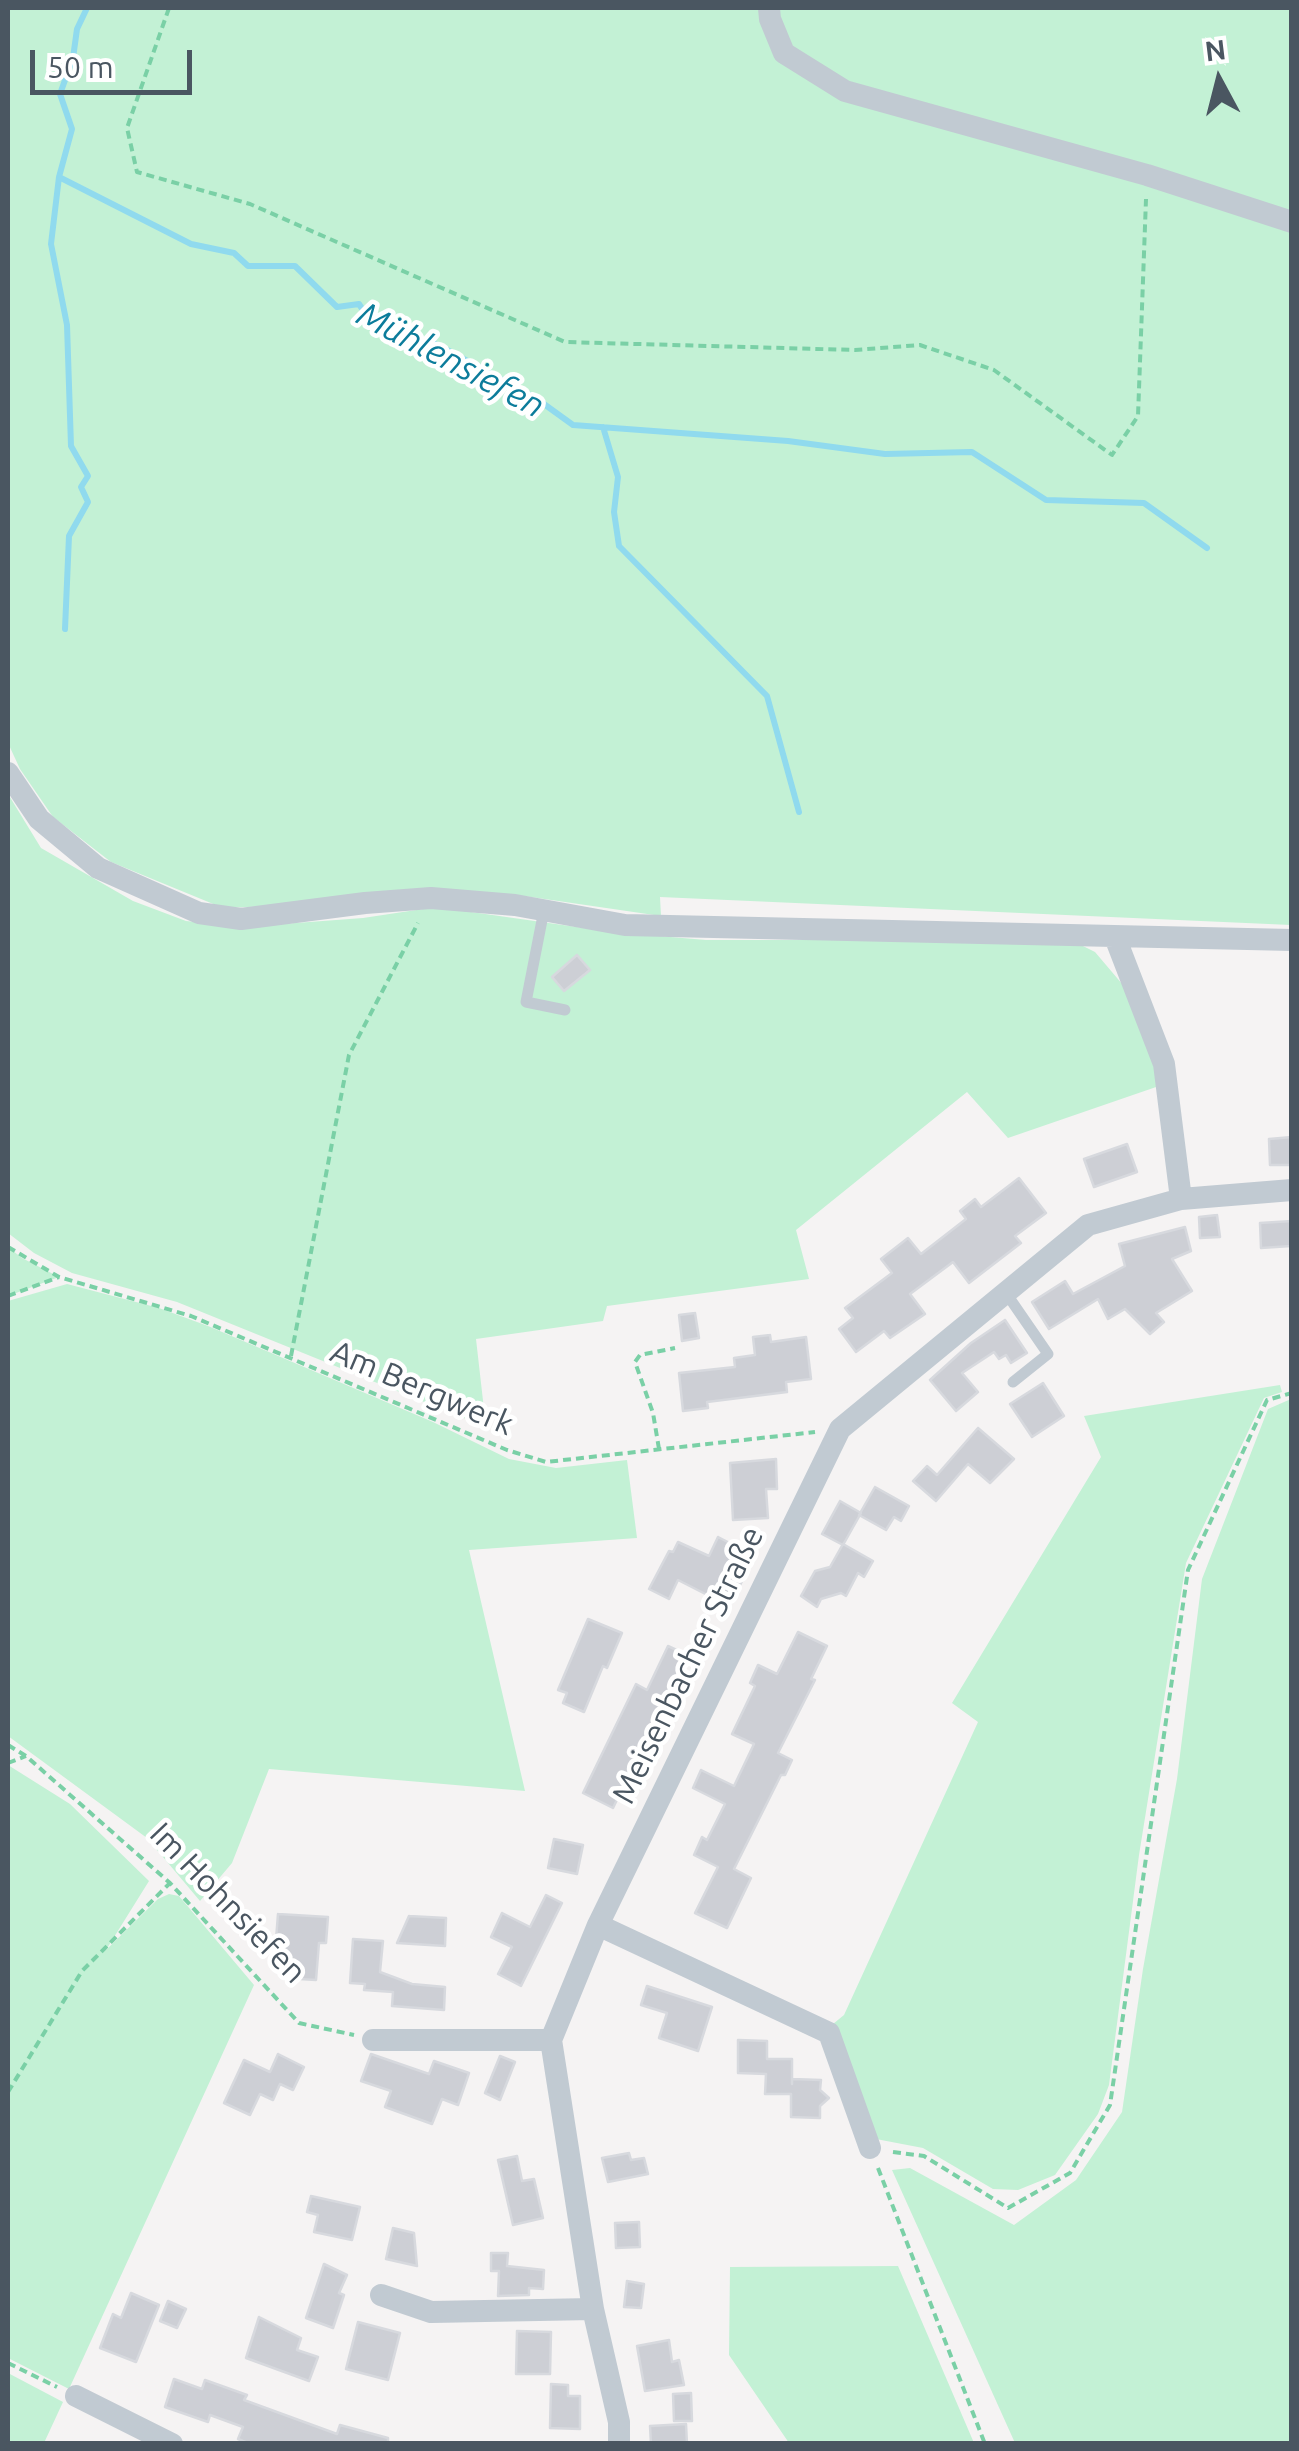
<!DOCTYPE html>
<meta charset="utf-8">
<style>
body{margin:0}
#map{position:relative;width:1299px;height:2451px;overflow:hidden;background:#f5f3f3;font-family:Ubuntu,sans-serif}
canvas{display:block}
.frame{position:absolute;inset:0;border:10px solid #4a5661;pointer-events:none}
.north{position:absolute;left:1169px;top:30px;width:100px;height:100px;-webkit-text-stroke:8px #fff;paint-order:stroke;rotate:353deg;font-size:28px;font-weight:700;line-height:40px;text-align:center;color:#4a5661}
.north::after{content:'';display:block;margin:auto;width:35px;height:45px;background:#4a5661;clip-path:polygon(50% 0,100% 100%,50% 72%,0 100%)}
.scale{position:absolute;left:30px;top:50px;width:162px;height:45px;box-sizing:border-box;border:5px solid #4a5661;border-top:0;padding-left:12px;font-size:30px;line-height:35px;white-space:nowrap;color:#4a5661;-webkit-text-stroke:8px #fff;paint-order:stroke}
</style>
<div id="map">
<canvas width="1299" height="2451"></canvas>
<div class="frame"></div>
<div class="north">N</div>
<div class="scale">50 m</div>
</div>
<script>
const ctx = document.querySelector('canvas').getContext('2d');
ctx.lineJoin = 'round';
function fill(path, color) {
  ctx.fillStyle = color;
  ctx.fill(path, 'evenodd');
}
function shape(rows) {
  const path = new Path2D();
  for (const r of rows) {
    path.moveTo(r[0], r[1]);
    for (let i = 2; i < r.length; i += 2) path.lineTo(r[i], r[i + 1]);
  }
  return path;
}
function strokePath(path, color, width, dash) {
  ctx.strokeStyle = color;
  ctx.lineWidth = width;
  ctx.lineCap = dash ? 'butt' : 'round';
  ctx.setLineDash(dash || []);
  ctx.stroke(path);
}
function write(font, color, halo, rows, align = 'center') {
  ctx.font = font + ' Ubuntu,sans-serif';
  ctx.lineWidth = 9;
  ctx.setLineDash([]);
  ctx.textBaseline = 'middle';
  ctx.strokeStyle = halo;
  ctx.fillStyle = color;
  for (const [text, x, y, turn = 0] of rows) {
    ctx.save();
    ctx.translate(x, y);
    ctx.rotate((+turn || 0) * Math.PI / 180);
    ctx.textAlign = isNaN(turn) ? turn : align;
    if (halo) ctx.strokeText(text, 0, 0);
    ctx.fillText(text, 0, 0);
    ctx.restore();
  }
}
fill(shape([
 [8,8,1291,8,1291,925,660,897,661,916,524,896,223,908,111,862,53,817,20,769,8,743],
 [8,794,41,848,133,901,186,921,242,927,363,918,436,907,612,932,706,940,1071,940,1095,952,1123,985,1155,1057,1159,1086,1008,1138,967,1092,796,1230,809,1279,607,1306,603,1321,476,1339,486,1427,177,1302,72,1273,34,1253,8,1233],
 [8,1247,22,1258,59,1277,8,1296],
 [67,1284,159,1308,208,1326,433,1422,509,1459,556,1468,627,1460,637,1538,469,1550,525,1791,269,1769,232,1863,200,1901,147,1838,8,1736,8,1301],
 [1280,1385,1282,1392,1264,1398,1186,1563,1139,1855,1109,2085,1098,2114,1055,2175,1018,2190,993,2189,923,2148,876,2139,833,2024,844,2015,978,1722,952,1703,1101,1457,1084,1416],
 [1291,1399,1291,2443,1015,2443,892,2170,910,2168,1014,2225,1076,2180,1122,2112,1143,1969,1177,1779,1202,1579,1268,1409],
 [8,1765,70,1804,149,1881,106,1950,158,1899,169,1894,179,1896,254,1985,69,2389,8,2358],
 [898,2266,974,2443,789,2443,729,2355,730,2267],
 [8,2373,63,2402,44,2443,8,2443]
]), '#c3f1d5');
strokePath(shape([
 [87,8,77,29,73,58,60,94,72,129,59,177,191,244,234,253,248,266,295,266,337,307,359,304,370,321,438,345,537,399,573,425,788,441,885,454,972,452,1046,500,1144,503,1207,548],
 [59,177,51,244,67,325,71,446,88,476,81,487,88,502,69,536,65,629],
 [603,427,618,477,614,512,619,546,767,696,799,812]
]), '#90daee', 6);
const building = shape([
 [577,955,590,970,564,991,552,977,577,955],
 [1292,1137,1292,1165,1270,1165,1269,1139,1292,1137],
 [1127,1144,1137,1172,1094,1187,1084,1159,1127,1144],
 [1019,1178,1046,1213,1015,1236,1021,1243,969,1283,953,1262,910,1294,925,1314,890,1338,884,1331,856,1352,839,1329,853,1318,845,1308,892,1273,881,1259,908,1238,921,1254,966,1219,960,1211,975,1199,981,1207,1019,1178],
 [1217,1215,1220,1237,1200,1238,1199,1217,1217,1215],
 [1292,1221,1291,1246,1261,1248,1260,1223,1292,1221],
 [1185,1227,1191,1251,1172,1259,1192,1291,1156,1313,1164,1322,1150,1334,1125,1309,1108,1319,1098,1299,1049,1329,1032,1302,1065,1281,1073,1294,1125,1266,1119,1244,1185,1227],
 [695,1313,699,1338,682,1341,679,1315,695,1313],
 [1005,1320,1027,1353,1011,1363,1006,1355,999,1359,994,1352,962,1373,978,1392,956,1411,930,1380,971,1343,1005,1320],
 [770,1335,771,1342,806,1337,811,1379,786,1382,787,1392,707,1402,708,1408,683,1411,679,1373,735,1367,734,1358,755,1355,753,1337,770,1335],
 [1043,1383,1064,1416,1032,1437,1010,1404,1043,1383],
 [978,1428,1014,1459,990,1483,968,1464,936,1501,913,1481,927,1466,937,1475,978,1428],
 [776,1459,777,1489,766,1489,768,1518,733,1520,730,1463,776,1459],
 [875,1487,909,1506,901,1521,894,1517,886,1530,859,1515,875,1487],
 [840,1501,861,1513,843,1545,822,1534,840,1501],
 [718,1537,755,1556,738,1589,732,1587,723,1603,678,1580,669,1599,649,1589,669,1551,673,1552,678,1542,709,1556,718,1537],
 [843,1544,873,1561,864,1577,858,1573,846,1596,841,1593,821,1599,817,1607,801,1596,815,1571,830,1567,843,1544],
 [588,1619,622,1633,607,1668,603,1666,584,1712,563,1703,567,1693,558,1690,588,1619],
 [798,1632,827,1646,811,1679,815,1680,778,1753,792,1760,785,1775,781,1775,734,1869,751,1878,727,1928,695,1913,718,1867,694,1855,702,1837,707,1840,725,1804,693,1788,701,1770,734,1786,754,1744,732,1734,755,1686,750,1683,758,1665,777,1674,798,1632],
 [668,1646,685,1654,677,1670,682,1673,651,1733,661,1738,649,1761,638,1756,613,1808,583,1793,636,1684,647,1690,668,1646],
 [554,1839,583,1845,577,1874,548,1868,554,1839],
 [546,1895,562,1903,521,1986,498,1974,512,1947,491,1937,502,1913,530,1927,546,1895],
 [278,1914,328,1917,326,1943,319,1943,316,1980,283,1978,285,1940,276,1940,278,1914],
 [409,1916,446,1918,445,1946,397,1943,409,1916],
 [353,1939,383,1941,380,1972,412,1984,445,1987,444,2010,392,2006,393,1992,364,1990,365,1984,350,1983,353,1939],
 [647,1986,712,2007,698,2051,659,2038,667,2013,641,2005,647,1986],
 [738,2040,767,2041,767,2059,792,2059,792,2084,792,2079,821,2080,820,2090,829,2098,820,2106,820,2118,791,2117,791,2094,765,2094,766,2074,738,2073,738,2040],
 [278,2054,304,2067,293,2090,280,2084,273,2100,260,2094,250,2115,224,2103,244,2060,270,2072,278,2054],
 [371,2054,429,2074,434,2061,469,2073,458,2105,442,2099,432,2124,385,2107,391,2091,361,2081,371,2054],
 [500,2056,515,2062,500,2100,485,2093,500,2056],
 [629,2153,631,2160,644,2158,648,2174,608,2182,602,2158,629,2153],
 [517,2156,522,2181,534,2179,543,2218,513,2225,498,2160,517,2156],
 [311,2196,360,2207,352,2240,314,2232,318,2215,307,2212,311,2196],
 [639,2222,640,2247,616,2248,615,2223,639,2222],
 [393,2228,414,2233,417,2266,386,2259,393,2228],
 [491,2253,508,2253,507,2266,544,2270,543,2289,529,2288,529,2295,498,2296,499,2271,491,2271,491,2253],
 [324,2264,347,2275,339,2293,344,2295,333,2328,306,2318,324,2264],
 [627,2281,644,2284,641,2308,624,2307,627,2281],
 [131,2293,159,2305,136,2362,100,2348,113,2314,121,2318,131,2293],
 [168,2301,186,2309,177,2328,160,2321,168,2301],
 [259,2317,301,2338,297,2350,318,2357,309,2381,246,2358,259,2317],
 [358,2322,400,2333,388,2380,346,2369,358,2322],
 [517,2331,551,2332,550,2374,516,2374,517,2331],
 [669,2340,672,2362,679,2360,684,2385,645,2391,637,2346,669,2340],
 [174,2379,202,2389,205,2380,247,2395,244,2400,337,2434,340,2425,388,2438,388,2444,250,2444,238,2439,243,2427,210,2415,208,2422,165,2407,174,2379],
 [551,2384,568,2385,568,2396,580,2396,580,2429,550,2428,551,2384],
 [691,2393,692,2421,674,2421,673,2394,691,2393],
 [686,2424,687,2444,651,2444,650,2426,686,2424]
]);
fill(building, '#cdcfd5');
strokePath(building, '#d7d9de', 2.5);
strokePath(shape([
 [169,8,127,128,137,172,250,204,565,342,855,350,920,345,994,370,1112,455,1138,416,1146,199],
 [8,1247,59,1277,191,1316,507,1450,546,1462,815,1432],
 [8,1296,59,1277],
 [291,1356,349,1055,418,923],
 [659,1449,653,1413,635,1362,640,1355,675,1348],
 [8,1745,26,1756,170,1883,299,2023,354,2035],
 [8,1763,26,1756],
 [8,2092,82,1971,169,1884],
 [893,2152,924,2156,1008,2208,1070,2173,1110,2105,1188,1570,1267,1400,1292,1393],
 [878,2168,985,2444],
 [8,2363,57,2387]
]), '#7ad0a6', 4, [8, 5]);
strokePath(shape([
 [544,910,526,1002,565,1010],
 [1006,1293,1048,1354,1013,1382]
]), '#c1cad2', 11);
strokePath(shape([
 [769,8,770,19,784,53,845,91,1147,175,1292,222],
 [8,773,39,819,98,868,199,913,241,919,365,903,431,898,515,905,625,925,1292,940],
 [1115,937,1164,1064,1181,1199],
 [598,1925,829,2033,870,2148],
 [373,2040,551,2040],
 [381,2295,431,2312,593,2309],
 [76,2396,172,2444],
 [619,2444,619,2422,593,2309,551,2040,598,1925,840,1429,1088,1225,1181,1199,1292,1190]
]), '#c1cad2', 22);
write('32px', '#4a5661', '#fff', [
 ["Am Bergwerk",422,1388,23],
 ["Meisenbacher Straße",688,1665,-64],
 ["Im Hohnsiefen",228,1903,46]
]);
write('italic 35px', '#0c7c9b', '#fff', [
 ["Mühlensiefen",451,360,28]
]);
</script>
